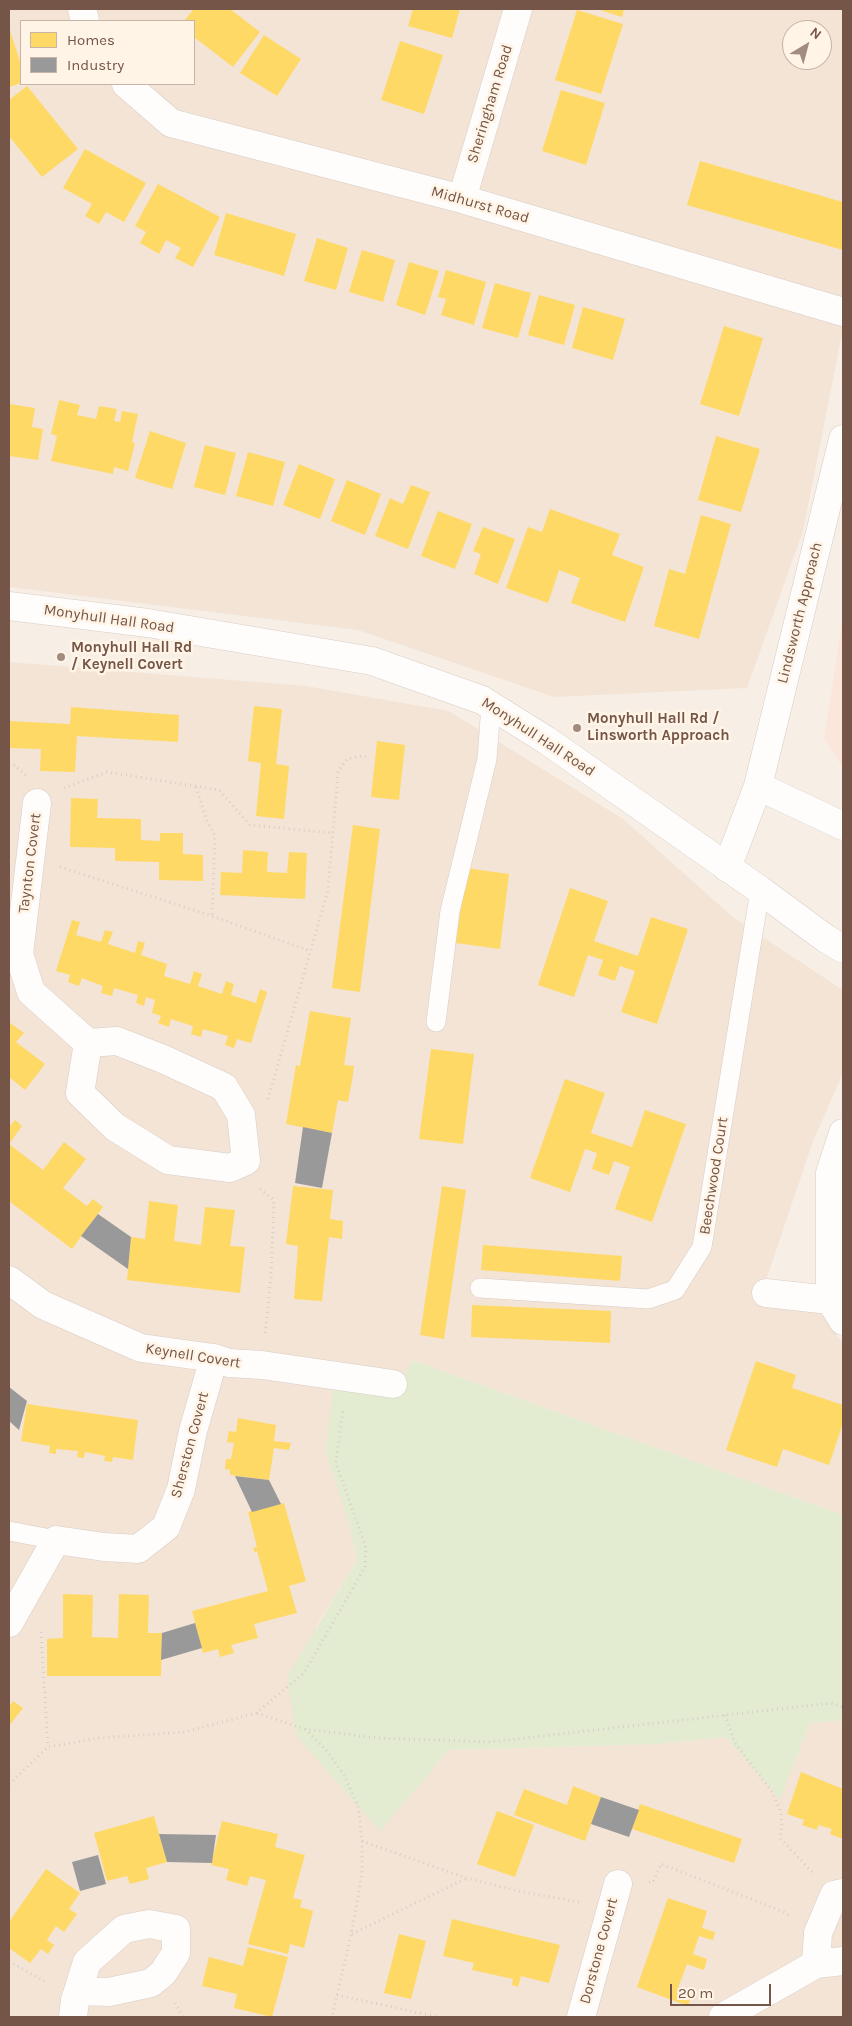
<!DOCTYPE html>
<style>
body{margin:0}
#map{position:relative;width:852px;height:2026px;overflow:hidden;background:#f7efe6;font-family:Karla,sans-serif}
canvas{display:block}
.frame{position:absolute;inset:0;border:10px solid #745547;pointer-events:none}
.legend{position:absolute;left:20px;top:20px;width:175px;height:65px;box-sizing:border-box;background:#fff4e6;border:1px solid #c7b4a6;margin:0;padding:6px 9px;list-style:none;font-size:15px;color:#745547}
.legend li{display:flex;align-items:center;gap:10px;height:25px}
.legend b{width:25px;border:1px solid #c7b4a6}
.north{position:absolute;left:782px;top:20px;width:50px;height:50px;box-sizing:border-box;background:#fff4e6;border:1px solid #c7b4a6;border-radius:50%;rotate:37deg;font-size:14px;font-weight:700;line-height:20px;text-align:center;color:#745547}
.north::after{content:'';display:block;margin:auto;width:18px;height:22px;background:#a28b7f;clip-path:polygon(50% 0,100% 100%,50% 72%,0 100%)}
.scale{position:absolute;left:670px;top:1984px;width:101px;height:22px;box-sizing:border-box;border:2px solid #745547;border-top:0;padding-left:6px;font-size:15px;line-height:18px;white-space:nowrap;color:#745547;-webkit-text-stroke:4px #fff4e6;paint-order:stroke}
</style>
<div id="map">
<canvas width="852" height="2026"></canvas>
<div class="frame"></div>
<ul class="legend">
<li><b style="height:14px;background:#ffd966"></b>Homes</li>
<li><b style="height:14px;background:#999"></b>Industry</li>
</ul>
<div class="north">N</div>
<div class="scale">20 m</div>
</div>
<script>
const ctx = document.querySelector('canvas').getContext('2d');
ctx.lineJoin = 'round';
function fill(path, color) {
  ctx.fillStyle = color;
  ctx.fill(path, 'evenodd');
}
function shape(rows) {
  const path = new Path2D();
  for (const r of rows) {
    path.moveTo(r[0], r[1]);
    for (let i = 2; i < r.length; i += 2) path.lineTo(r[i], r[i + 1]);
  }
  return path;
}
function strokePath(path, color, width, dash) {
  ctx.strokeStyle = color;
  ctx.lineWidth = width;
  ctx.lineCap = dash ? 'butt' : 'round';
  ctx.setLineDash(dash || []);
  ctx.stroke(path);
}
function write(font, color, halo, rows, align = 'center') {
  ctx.font = font + ' Karla,sans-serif';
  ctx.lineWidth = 5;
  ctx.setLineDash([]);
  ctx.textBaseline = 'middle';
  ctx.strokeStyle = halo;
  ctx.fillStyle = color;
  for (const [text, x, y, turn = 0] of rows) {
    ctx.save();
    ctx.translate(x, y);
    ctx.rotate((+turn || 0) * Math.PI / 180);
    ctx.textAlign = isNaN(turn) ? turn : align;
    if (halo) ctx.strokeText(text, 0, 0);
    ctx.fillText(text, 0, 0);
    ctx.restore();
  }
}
fill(shape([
 [9,9,843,9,843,329,803,531,747,688,554,697,358,630,9,587],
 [21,21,194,21,194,84,21,84],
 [792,30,822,30,822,60,792,60],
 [9,662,306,686,449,711,623,819,734,918,843,990,843,1073,812,1144,759,1301,821,1314,841,1341,843,1340,843,1515,412,1360,349,1523,357,1560,316,1627,380,1830,449,1750,658,1744,726,1737,780,1798,810,1723,843,1720,843,2017,9,2017]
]), '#f3e4d6');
fill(shape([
 [843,615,843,768,824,739]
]), '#fbe6dc');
fill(shape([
 [412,1360,843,1515,843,1720,810,1723,780,1799,726,1737,658,1744,449,1750,380,1831,296,1735,287,1677,357,1560,349,1523,326,1452,333,1390,396,1394]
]), '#e3ecd0');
fill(shape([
 [194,9,230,9,260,32,233,67,194,37,194,21,184,21],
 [413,9,460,9,452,38,408,26],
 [597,9,624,9,622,17],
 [577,10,623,24,601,94,555,80],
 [9,28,21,64,21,83,9,87],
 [264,35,301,59,277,96,240,73],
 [400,41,443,55,424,114,381,100],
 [27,86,78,149,42,177,9,136,9,100],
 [561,90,605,103,586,165,542,151],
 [85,149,146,183,124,222,106,212,99,224,85,216,92,204,63,188],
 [700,161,843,202,843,250,687,205],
 [158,184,220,217,193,267,175,258,181,248,166,240,159,254,140,243,146,232,135,226],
 [226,213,296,234,284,276,214,255],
 [317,238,348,248,336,290,304,281],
 [362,250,395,260,383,302,349,292],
 [409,262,439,271,425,315,396,305],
 [446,270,486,282,474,325,441,315,446,299,438,297],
 [495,283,531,293,518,338,482,328],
 [539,295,575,305,564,345,528,335],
 [583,307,625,319,613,360,572,348],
 [724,326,763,338,739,416,700,404],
 [59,400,80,405,77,415,96,419,99,406,117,409,114,421,120,422,122,411,138,414,132,442,135,443,128,471,114,467,113,474,51,461,57,436,51,434],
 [9,404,35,408,32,427,43,429,38,460,9,456],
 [150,431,186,443,172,489,135,478],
 [716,436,760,449,741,512,698,500],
 [205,445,236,453,225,495,194,487],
 [248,452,285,462,273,506,236,496],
 [299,464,335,479,320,519,283,505],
 [347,480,381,494,365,535,331,521],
 [411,485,430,492,408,549,375,536,390,498,403,504],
 [550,509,620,534,612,555,644,567,625,622,571,603,580,578,559,570,548,603,506,588,528,527,542,532],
 [438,511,472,524,455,569,421,556],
 [701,515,731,524,699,639,654,626,669,569,685,574],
 [483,527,515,539,498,584,474,574,481,554,473,551],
 [254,706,282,709,276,764,289,766,284,819,256,816,261,763,248,761],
 [71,707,179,715,178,742,77,736,75,772,40,771,41,749,9,748,9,721,70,724],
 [377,741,405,745,399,800,371,797],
 [71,798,98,799,97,818,141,819,141,840,160,841,160,833,183,833,183,854,203,855,203,881,159,880,159,862,115,861,115,848,70,847],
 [353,825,380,829,360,992,332,988],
 [243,850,268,852,267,872,287,873,289,852,307,853,305,899,220,895,221,872,242,873],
 [466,868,509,874,500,949,456,943],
 [570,888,608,901,594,941,638,956,651,917,688,929,657,1024,621,1012,635,971,620,966,615,981,598,975,603,960,588,955,574,997,538,985],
 [72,920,80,922,76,935,101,942,105,930,113,932,108,944,135,953,138,941,145,943,141,955,167,964,164,976,190,984,194,971,202,974,198,986,222,994,226,981,234,984,231,995,256,1003,260,989,267,992,251,1043,237,1039,234,1048,225,1045,228,1036,203,1029,201,1037,191,1034,193,1026,171,1019,169,1027,158,1023,161,1016,152,1013,155,1000,146,997,144,1006,136,1003,138,995,114,988,112,996,101,993,103,986,82,978,79,986,68,982,70,975,56,971],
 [310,1011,351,1018,344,1065,354,1066,353,1075,348,1102,338,1100,332,1133,286,1124,296,1065,300,1066],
 [9,1022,24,1033,16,1042,45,1064,25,1090,9,1077],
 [431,1049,474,1054,463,1144,419,1139],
 [565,1079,605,1093,591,1133,632,1147,645,1110,686,1124,652,1222,615,1209,630,1167,614,1161,609,1175,592,1169,597,1153,585,1149,570,1192,530,1178],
 [15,1120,22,1126,9,1144,9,1127],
 [64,1142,86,1159,63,1188,87,1206,93,1199,103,1207,72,1249,9,1201,9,1144,43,1170],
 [293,1186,333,1190,330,1219,343,1221,342,1239,329,1237,322,1301,294,1299,298,1246,286,1244],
 [442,1186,466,1190,444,1339,420,1335],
 [149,1201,178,1205,174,1241,201,1245,205,1207,235,1210,230,1246,245,1247,240,1293,127,1280,131,1237,145,1239],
 [483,1245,622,1256,620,1281,481,1270],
 [472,1305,611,1311,610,1343,471,1337],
 [756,1361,796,1375,792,1388,843,1405,843,1423,829,1465,783,1449,777,1467,726,1450],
 [27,1404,138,1420,133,1460,113,1457,112,1462,104,1461,105,1456,85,1452,84,1458,77,1457,78,1451,56,1449,56,1454,49,1453,50,1446,21,1441],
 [238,1418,276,1425,274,1441,291,1443,289,1450,274,1448,269,1480,230,1475,230,1470,225,1469,226,1459,231,1459,234,1443,227,1442,229,1431,236,1432],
 [284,1503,306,1581,289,1586,297,1613,254,1624,258,1638,231,1645,234,1653,220,1657,218,1649,203,1653,192,1611,268,1591,257,1551,255,1553,253,1548,257,1547,248,1512],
 [63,1594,93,1595,92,1637,118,1638,119,1594,149,1595,148,1633,162,1633,161,1676,47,1676,47,1639,63,1638],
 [13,1701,23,1708,9,1726,9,1707],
 [801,1772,843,1789,843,1839,830,1834,832,1829,818,1825,817,1830,802,1825,804,1820,787,1814],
 [573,1786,601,1797,585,1841,514,1815,524,1789,567,1805],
 [640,1804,742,1839,734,1863,632,1829],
 [497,1811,534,1825,515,1877,477,1864],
 [154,1816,167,1862,146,1868,149,1879,130,1884,127,1876,107,1881,94,1833],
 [222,1821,278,1834,275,1847,305,1855,293,1898,302,1900,300,1907,313,1911,304,1948,290,1944,288,1954,248,1944,266,1880,250,1876,247,1886,226,1880,229,1869,211,1865],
 [46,1869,80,1893,69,1909,77,1914,64,1932,56,1926,47,1940,54,1945,48,1954,41,1949,30,1963,9,1948,9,1922],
 [668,1898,707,1911,702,1928,715,1932,713,1940,699,1936,693,1954,707,1959,704,1970,687,1964,678,1988,692,1993,688,2006,637,1987],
 [452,1919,560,1945,549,1983,521,1976,518,1987,512,1985,513,1979,472,1970,474,1963,443,1956],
 [399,1934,426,1941,411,1999,384,1993],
 [248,1947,288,1957,272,2017,234,2008,237,1994,202,1986,209,1957,243,1966]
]), '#ffd966');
fill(shape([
 [303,1127,332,1133,322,1188,295,1183],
 [98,1214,131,1237,128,1269,81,1236],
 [9,1387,27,1401,19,1430,9,1421],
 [235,1476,269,1480,281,1504,252,1512],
 [195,1623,202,1648,161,1660,162,1633],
 [601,1797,639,1810,629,1837,591,1824],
 [159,1834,216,1835,212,1863,167,1862],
 [98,1855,106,1884,80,1891,72,1862]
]), '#999');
const service = shape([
 [436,1022,450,911,487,759,491,705],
 [480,1288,648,1299,675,1290,702,1247,760,890],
 [9,1531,56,1540]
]);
const minor = shape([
 [82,9,85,21],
 [126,84,171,123,462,199,843,312],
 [462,199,518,9],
 [758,786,843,826],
 [727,868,758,786,843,439],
 [9,953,19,954,31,992,88,1043,117,1041,163,1059,224,1087,241,1115,246,1161,230,1168,168,1160,115,1127,80,1093,88,1043],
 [19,954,37,803],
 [9,1280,43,1305,141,1348,214,1358,229,1363,262,1365,393,1384],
 [766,1293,830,1300,843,1321],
 [830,1300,830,1173,843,1133],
 [9,1623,56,1540,104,1547,138,1549,166,1527,181,1489,193,1431,214,1358],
 [816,1964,818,1933,834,1895,843,1893],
 [73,2017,75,2000,78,1991,87,1962,124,1929,149,1924,176,1929,176,1953,163,1973,151,1983,109,1992,78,1991],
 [581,2017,618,1884],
 [723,2017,816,1964,843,1961]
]);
const tertiary = shape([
 [9,606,148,623,372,661,482,700,546,740,760,890,825,938,843,949]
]);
strokePath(service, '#d8ccc5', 20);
strokePath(minor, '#d8ccc5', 29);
strokePath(tertiary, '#d8ccc5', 29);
strokePath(shape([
 [9,764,13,764,26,775],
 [196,787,207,821,215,836,212,916],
 [64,788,107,772,219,790,250,825,333,833],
 [60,867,212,916,310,951],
 [268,1099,328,890,338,771,347,759,361,756,368,757],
 [260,1189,274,1200,271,1276,265,1335],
 [41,1632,48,1747],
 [257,1713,305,1729,377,1738,490,1742,831,1703,843,1707],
 [725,1715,735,1743,772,1792,781,1812,782,1826,780,1838,813,1873],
 [305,1729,327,1751,344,1775,358,1806,362,1841,362,1875,351,1935,332,2017],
 [9,1784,48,1747,98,1738,185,1732,256,1713,304,1673,365,1567,366,1548,336,1463,343,1409],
 [362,1841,466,1878,522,1892,580,1902],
 [649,1882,653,1882,661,1864,784,1912,792,1917],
 [352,1934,465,1879],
 [9,1961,47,1983],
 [337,1995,438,2017],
 [175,2003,183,2017]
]), '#d7cec9', 3, [1, 4]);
strokePath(service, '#fefdfb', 19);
strokePath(minor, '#fefdfb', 28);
strokePath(tertiary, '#fefdfb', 28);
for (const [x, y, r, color] of [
 [61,657,5,"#a28b7f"],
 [577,728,5,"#a28b7f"]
]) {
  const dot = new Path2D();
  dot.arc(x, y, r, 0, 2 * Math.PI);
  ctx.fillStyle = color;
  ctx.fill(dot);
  strokePath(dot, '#fff4e6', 2);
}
write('15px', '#745547', '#fff4e6', [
 ["Sheringham Road",490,104,-73],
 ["Midhurst Road",480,205,16],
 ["Lindsworth Approach",800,613,-76],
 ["Monyhull Hall Road",109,619,8],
 ["Monyhull Hall Road",538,737,33],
 ["Taynton Covert",30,863,-83],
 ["Beechwood Court",714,1176,-81],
 ["Keynell Covert",193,1356,9],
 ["Sherston Covert",190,1445,-75],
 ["Dorstone Covert",599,1951,-75]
]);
write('bold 15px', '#745547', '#fff4e6', [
 ["Monyhull Hall Rd",71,648],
 ["/ Keynell Covert",71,665],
 ["Monyhull Hall Rd /",587,719],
 ["Linsworth Approach",587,736]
], 'left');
</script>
